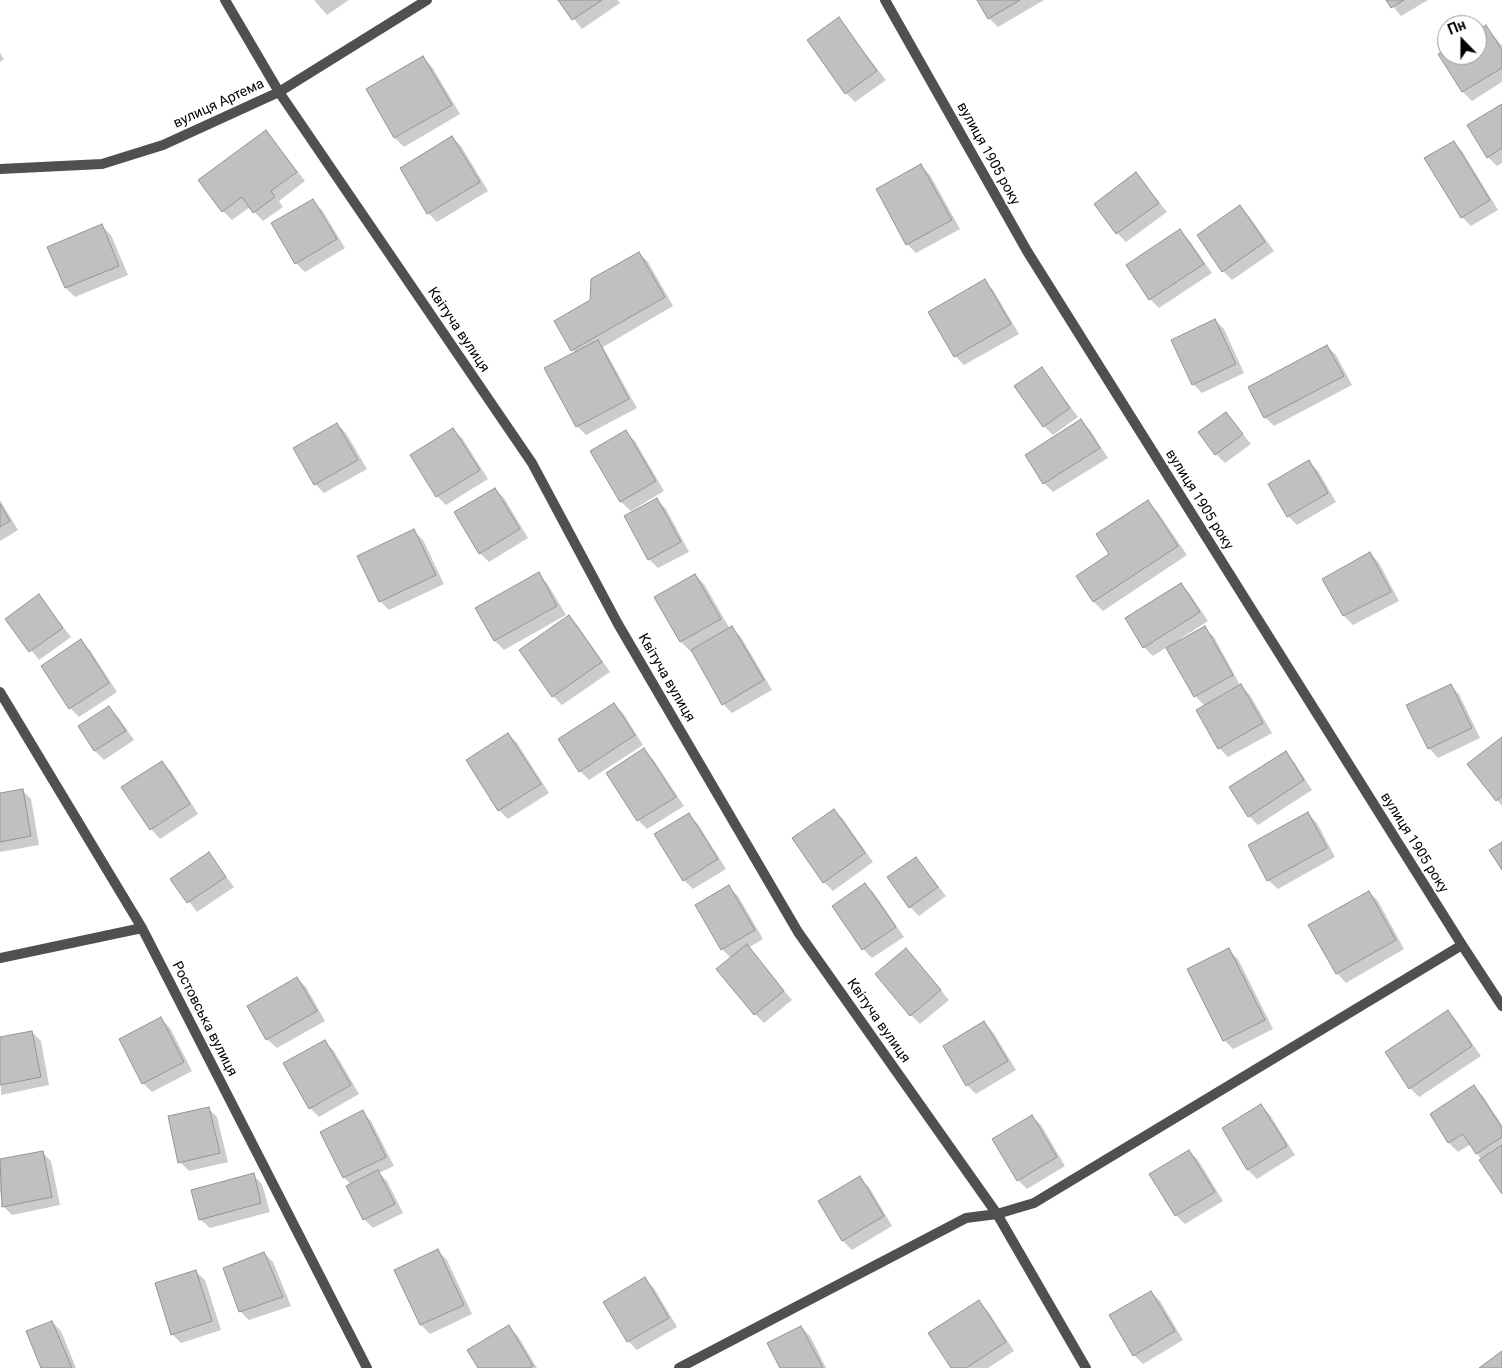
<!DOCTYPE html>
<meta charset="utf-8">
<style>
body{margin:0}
#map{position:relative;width:1502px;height:1368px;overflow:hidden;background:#fff;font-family:Roboto,sans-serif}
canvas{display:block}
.north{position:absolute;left:1437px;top:15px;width:50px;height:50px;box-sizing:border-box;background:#fff;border:1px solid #999;border-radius:50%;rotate:338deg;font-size:14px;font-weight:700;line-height:20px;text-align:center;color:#000}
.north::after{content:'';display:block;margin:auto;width:18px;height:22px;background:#000;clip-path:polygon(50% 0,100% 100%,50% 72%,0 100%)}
</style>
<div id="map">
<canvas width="1502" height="1368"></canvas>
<div class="north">Пн</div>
</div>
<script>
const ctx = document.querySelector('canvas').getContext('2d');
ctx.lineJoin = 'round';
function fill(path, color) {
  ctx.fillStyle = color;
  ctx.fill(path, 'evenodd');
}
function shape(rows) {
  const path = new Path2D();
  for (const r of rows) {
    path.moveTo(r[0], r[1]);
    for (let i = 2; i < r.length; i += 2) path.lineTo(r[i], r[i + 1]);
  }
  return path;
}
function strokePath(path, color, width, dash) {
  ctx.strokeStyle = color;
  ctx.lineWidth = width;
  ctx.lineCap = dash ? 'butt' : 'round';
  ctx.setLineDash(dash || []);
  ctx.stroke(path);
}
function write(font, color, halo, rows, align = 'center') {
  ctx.font = font + ' Roboto,sans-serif';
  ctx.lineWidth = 4;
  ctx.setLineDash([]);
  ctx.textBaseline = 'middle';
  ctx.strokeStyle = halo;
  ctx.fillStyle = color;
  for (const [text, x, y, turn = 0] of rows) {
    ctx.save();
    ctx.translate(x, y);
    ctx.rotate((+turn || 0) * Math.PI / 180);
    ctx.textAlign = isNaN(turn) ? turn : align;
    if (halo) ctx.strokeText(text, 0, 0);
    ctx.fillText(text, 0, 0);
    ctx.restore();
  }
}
fill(shape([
 [314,0,349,0,327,15],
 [559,0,618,0,620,3,582,29],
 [979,0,1044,0,998,27,989,18],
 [1388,0,1428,0,1401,16],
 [838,19,886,80,855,102,846,93],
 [1486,26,1502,46,1502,82,1472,101,1463,92,1440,55,1447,50,1447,55,1477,55,1477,32],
 [0,53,4,59,0,62],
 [423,57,432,67,460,114,404,147,395,138,367,90],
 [1502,105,1502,163,1497,166,1488,157],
 [266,131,305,181,279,201,283,207,263,221,250,207,232,220,223,211],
 [452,137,461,146,488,191,437,222,428,213],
 [1453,142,1462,151,1498,210,1471,226,1462,217],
 [921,166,930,175,960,229,916,253,907,244],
 [1136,174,1167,212,1126,242,1117,233],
 [313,201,322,210,345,248,305,272,296,263],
 [1240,207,1249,216,1274,251,1232,280,1223,271],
 [102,226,111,235,128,275,75,297,66,288],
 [1180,231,1189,240,1212,273,1159,308,1150,299],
 [639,253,648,262,673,306,603,347,637,408,586,435,577,426,575,353,556,322,591,301],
 [984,281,993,290,1019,334,964,365,955,356,930,312],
 [1215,320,1224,329,1244,373,1202,393,1193,384],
 [1327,346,1336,355,1352,385,1274,426,1265,417],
 [1042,369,1078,417,1053,435,1044,426],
 [1226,413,1251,444,1225,463,1216,454],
 [1081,421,1090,430,1108,458,1053,492,1044,483],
 [337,424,346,433,367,469,324,493,315,484],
 [453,429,462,438,488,479,446,505,437,496],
 [626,432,635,441,664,491,631,511,621,502,592,451],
 [1309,462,1318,471,1336,502,1297,525,1288,516,1269,484],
 [495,489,504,498,528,538,489,562,480,553],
 [0,500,18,530,0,541],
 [657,500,666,509,689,552,658,568,649,559],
 [1148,502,1157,511,1187,555,1103,611,1094,602,1078,576,1111,554],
 [414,531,423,540,444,584,389,610,380,601],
 [1370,553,1379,563,1399,601,1353,625,1344,616,1324,579],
 [538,574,547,583,566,615,504,650,495,641,477,608],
 [695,575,704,584,730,629,732,628,741,637,772,690,732,713,723,704,692,650,690,651,681,642,656,598],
 [1181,584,1190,594,1208,621,1180,639,1181,641,1204,628,1214,637,1240,685,1250,695,1272,733,1228,757,1219,748,1205,706,1195,696,1167,647,1153,656,1144,647],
 [39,596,71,637,39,660,7,619],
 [569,617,578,626,610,672,562,705,553,696],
 [81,641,90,650,117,692,79,717,70,708],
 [1450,685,1459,694,1480,738,1438,758,1429,748],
 [614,704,623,713,643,745,589,780,580,771],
 [109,708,118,717,134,740,104,760,95,751,79,726],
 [508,734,517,743,549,793,508,819,499,810],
 [1502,739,1502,806,1497,800],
 [644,750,653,759,684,806,647,829,638,820,608,774],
 [1285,753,1294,762,1312,790,1258,825,1249,816],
 [162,762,171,771,198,814,160,839,151,829,123,787],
 [22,790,31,799,39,845,0,852,0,794],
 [834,810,843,819,873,862,833,891,824,882],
 [1308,814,1317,823,1335,857,1278,889,1268,880,1250,846],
 [689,815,698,824,726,869,693,889,684,880],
 [209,854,234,887,197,912,172,879],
 [916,858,946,896,919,916,910,907],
 [865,884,874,893,904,937,872,958,863,949,834,906],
 [729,887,738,896,763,939,748,948,792,1000,764,1023,755,1014,731,958,722,949],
 [1369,892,1378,901,1404,949,1346,983,1337,973],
 [1228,950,1238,959,1273,1029,1233,1049,1224,1040],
 [915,959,949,1000,920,1024,911,1015],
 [297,978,306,987,325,1021,277,1048,267,1039],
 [1448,1012,1457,1021,1481,1056,1419,1097,1410,1088],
 [161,1019,170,1028,192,1071,152,1092,143,1083],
 [984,1023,993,1032,1016,1070,976,1094,967,1085,944,1047],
 [32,1032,41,1041,49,1085,1,1095,0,1039],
 [325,1042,334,1051,359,1094,319,1117,310,1108],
 [1474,1087,1483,1096,1502,1125,1502,1192,1471,1144,1458,1152,1449,1143,1431,1114],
 [1261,1106,1270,1115,1295,1155,1257,1179,1248,1170,1223,1129],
 [208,1108,217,1117,228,1162,189,1171,180,1162],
 [362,1112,371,1121,394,1166,379,1173,387,1181,403,1213,373,1228,364,1219,351,1185,344,1177],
 [1032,1116,1041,1125,1065,1166,1027,1189,1018,1180],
 [1189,1151,1198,1160,1223,1201,1185,1224,1176,1215],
 [42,1152,51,1161,60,1205,12,1215,3,1206,0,1191,0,1161],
 [253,1175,262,1184,270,1212,210,1228,200,1219],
 [859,1178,869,1187,892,1226,852,1250,843,1241,820,1201],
 [438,1251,447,1260,472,1314,430,1334,421,1325,395,1271],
 [264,1253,273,1262,291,1306,249,1320,240,1311],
 [195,1271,205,1280,221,1330,181,1343,172,1334],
 [645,1279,654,1288,677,1327,637,1350,628,1341],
 [1151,1292,1160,1301,1183,1340,1143,1364,1134,1355],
 [979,1302,988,1311,1014,1351,988,1368,953,1368],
 [52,1322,61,1331,76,1368,42,1368],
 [509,1327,518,1336,537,1368,479,1368],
 [801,1327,810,1336,826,1368,782,1368]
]), '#0003');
const building = shape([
 [558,0,602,0,572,20,558,0],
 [977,0,1020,0,988,19,977,0],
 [1386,0,1404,0,1391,8,1386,0],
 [839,17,877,71,845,94,807,40,839,17],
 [1486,25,1502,50,1502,68,1462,92,1438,54,1447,49,1447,55,1477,55,1477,31,1486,25],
 [423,56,452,105,394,138,366,89,423,56],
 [1502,104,1502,148,1487,158,1467,125,1502,104],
 [266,130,297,172,271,191,275,197,253,213,242,197,222,212,198,180,266,130],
 [452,136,480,182,427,214,400,168,452,136],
 [1454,141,1490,200,1461,218,1424,158,1454,141],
 [921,164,952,220,906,245,876,189,921,164],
 [1136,172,1159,203,1116,234,1094,204,1136,172],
 [313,199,337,239,295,264,271,223,313,199],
 [1240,205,1265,242,1222,272,1197,235,1240,205],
 [102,224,119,266,65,288,47,247,102,224],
 [1180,229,1204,264,1149,300,1126,265,1180,229],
 [639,252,665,297,571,351,554,321,590,300,591,279,639,252],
 [985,279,1011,324,954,357,928,312,985,279],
 [1215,319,1236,364,1192,385,1171,340,1215,319],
 [598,340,629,399,576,427,544,368,598,340],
 [1327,345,1344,376,1264,418,1248,387,1327,345],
 [1042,367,1070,408,1043,427,1014,386,1042,367],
 [1226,412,1243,434,1215,455,1198,432,1226,412],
 [1081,419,1100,448,1043,484,1025,455,1081,419],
 [337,423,358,460,314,485,293,448,337,423],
 [453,428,480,470,436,497,410,455,453,428],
 [626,430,656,481,620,502,590,451,626,430],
 [1309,460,1328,493,1287,517,1268,484,1309,460],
 [495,488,520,529,479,554,454,512,495,488],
 [657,498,681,542,648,560,624,516,657,498],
 [1148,500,1178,546,1093,602,1076,576,1109,554,1096,534,1148,500],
 [0,504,10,521,0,527,0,504],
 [414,529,436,575,379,602,357,556,414,529],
 [1370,552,1391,592,1343,616,1322,579,1370,552],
 [539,572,557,606,494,641,475,608,539,572],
 [695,574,721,619,680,642,654,597,695,574],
 [1181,583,1200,612,1143,648,1125,618,1181,583],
 [39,594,63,628,29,652,5,619,39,594],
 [569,615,602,662,552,697,519,650,569,615],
 [732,626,764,680,722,705,691,650,732,626],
 [1205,626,1233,675,1194,697,1166,648,1205,626],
 [81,639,109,683,69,709,41,666,81,639],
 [1241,684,1263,723,1218,749,1196,710,1241,684],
 [1451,684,1472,728,1428,749,1406,705,1451,684],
 [614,703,635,735,579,772,558,739,614,703],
 [109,706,126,731,94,751,78,726,109,706],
 [508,733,541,784,498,811,466,760,508,733],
 [1502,737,1502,796,1496,801,1467,764,1502,737],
 [644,748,676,797,637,821,606,773,644,748],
 [1286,751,1304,780,1248,817,1229,787,1286,751],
 [162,761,190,804,150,830,121,787,162,761],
 [23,789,31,836,0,842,0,793,23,789],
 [834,809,865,853,823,883,792,838,834,809],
 [1308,812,1327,848,1267,881,1248,845,1308,812],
 [689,813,718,859,683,881,654,834,689,813],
 [1502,842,1502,870,1489,850,1502,842],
 [209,852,226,877,187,903,170,879,209,852],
 [916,857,938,887,909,908,887,877,916,857],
 [865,883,896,927,862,950,832,906,865,883],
 [729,885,755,930,721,950,695,905,729,885],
 [1369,891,1396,940,1336,974,1308,925,1369,891],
 [747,944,784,991,754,1015,716,969,747,944],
 [906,948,941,990,910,1016,875,974,906,948],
 [1229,948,1265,1020,1223,1041,1187,969,1229,948],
 [297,977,317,1011,266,1040,247,1006,297,977],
 [1448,1010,1472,1046,1409,1089,1385,1052,1448,1010],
 [161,1017,184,1062,142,1084,119,1039,161,1017],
 [984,1021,1008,1061,966,1086,943,1046,984,1021],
 [32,1031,41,1077,0,1085,0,1037,32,1031],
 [325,1040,351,1085,309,1109,283,1063,325,1040],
 [1474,1085,1502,1128,1502,1137,1476,1154,1463,1134,1448,1143,1430,1114,1474,1085],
 [1261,1104,1287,1146,1247,1170,1222,1128,1261,1104],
 [209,1107,220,1153,178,1163,168,1116,209,1107],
 [363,1110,386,1157,343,1178,320,1132,363,1110],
 [1032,1115,1057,1157,1017,1181,992,1139,1032,1115],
 [1502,1145,1502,1194,1479,1160,1502,1145],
 [1189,1150,1215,1192,1175,1216,1149,1174,1189,1150],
 [43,1151,52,1197,2,1207,0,1159,43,1151],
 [378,1170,395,1204,363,1220,346,1186,378,1170],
 [254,1173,261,1203,199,1220,191,1190,254,1173],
 [860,1176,884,1216,842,1241,818,1201,860,1176],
 [438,1249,464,1305,420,1325,394,1270,438,1249],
 [264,1252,283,1297,239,1312,223,1268,264,1252],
 [196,1270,212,1321,171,1335,155,1283,196,1270],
 [645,1277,669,1318,627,1342,603,1302,645,1277],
 [1151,1291,1175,1331,1133,1356,1109,1315,1151,1291],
 [979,1300,1006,1342,966,1368,951,1368,928,1333,979,1300],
 [52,1321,72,1368,41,1368,26,1331,52,1321],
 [509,1325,533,1366,529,1368,478,1368,467,1350,509,1325],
 [801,1326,823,1368,780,1368,767,1343,801,1326],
 [1502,1351,1502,1368,1479,1368,1502,1351]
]);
fill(building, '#c0c0c0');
strokePath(building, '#949494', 1);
strokePath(shape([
 [225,0,279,92,532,463,618,624,798,932,997,1214,1086,1368],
 [885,0,1027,251,1462,945,1502,1006],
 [0,169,102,164,163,145,279,92,427,0],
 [0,692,142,928,367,1368],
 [0,958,142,928],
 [679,1368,966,1218,997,1214,1034,1203,1462,945]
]), '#505050', 10);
write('14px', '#000', '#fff', [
 ["вулиця Артема",219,104,-25],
 ["вулиця 1905 року",988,154,61],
 ["Квітуча вулиця",458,330,56],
 ["вулиця 1905 року",1199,500,58],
 ["Квітуча вулиця",666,678,60],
 ["вулиця 1905 року",1414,843,58],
 ["Ростовська вулиця",204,1019,63],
 ["Квітуча вулиця",878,1021,55]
]);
</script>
